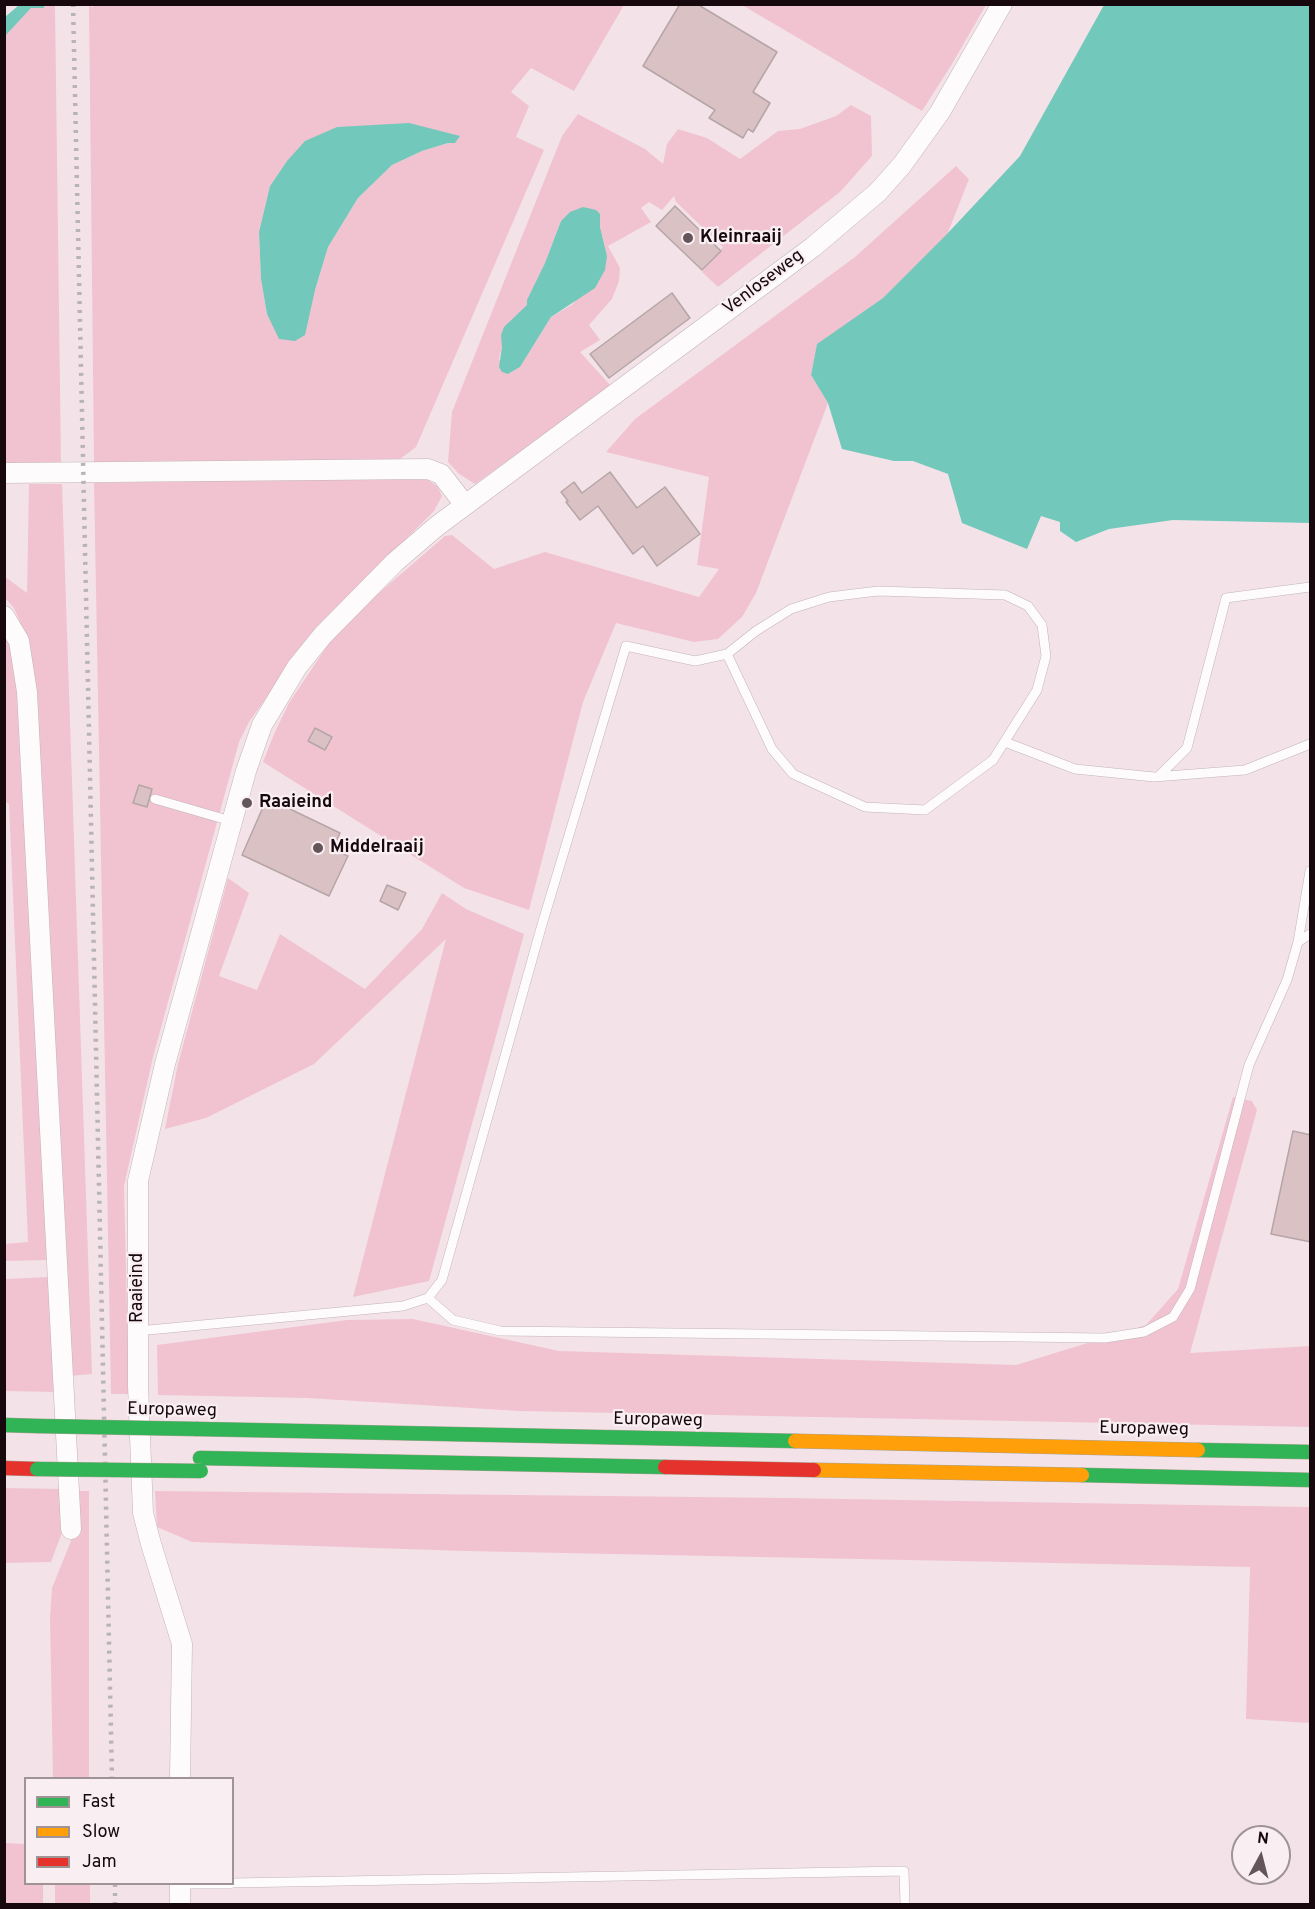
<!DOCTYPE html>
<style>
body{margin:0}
#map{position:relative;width:1315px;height:1909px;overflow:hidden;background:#f3e3e8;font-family:Overpass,sans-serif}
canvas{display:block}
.frame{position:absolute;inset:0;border:6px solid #17080d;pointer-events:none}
.legend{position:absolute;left:24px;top:1777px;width:210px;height:108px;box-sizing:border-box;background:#f9eff2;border:2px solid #9f9396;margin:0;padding:8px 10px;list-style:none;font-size:18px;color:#17080d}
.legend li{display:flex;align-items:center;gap:12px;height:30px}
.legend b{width:30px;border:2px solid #9f9396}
.north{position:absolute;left:1231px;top:1825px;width:60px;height:60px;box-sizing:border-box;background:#f9eff2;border:2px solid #9f9396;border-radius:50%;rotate:7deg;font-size:16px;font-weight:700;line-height:24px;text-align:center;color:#17080d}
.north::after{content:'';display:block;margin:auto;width:21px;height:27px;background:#64555a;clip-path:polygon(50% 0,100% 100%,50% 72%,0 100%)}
</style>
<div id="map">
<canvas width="1315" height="1909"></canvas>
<div class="frame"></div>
<ul class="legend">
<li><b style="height:8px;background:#30b455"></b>Fast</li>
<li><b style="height:8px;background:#ff9f0a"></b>Slow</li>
<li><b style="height:8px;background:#e5322d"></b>Jam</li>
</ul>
<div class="north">N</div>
</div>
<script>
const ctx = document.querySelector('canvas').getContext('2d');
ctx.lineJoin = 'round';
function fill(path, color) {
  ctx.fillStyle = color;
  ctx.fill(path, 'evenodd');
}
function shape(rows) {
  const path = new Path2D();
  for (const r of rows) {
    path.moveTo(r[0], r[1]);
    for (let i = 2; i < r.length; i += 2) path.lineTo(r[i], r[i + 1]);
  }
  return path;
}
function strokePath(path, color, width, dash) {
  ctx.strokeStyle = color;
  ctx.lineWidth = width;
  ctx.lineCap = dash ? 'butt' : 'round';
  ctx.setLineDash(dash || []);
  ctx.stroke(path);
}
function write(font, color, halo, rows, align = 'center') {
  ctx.font = font + ' Overpass,sans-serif';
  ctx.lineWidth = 4.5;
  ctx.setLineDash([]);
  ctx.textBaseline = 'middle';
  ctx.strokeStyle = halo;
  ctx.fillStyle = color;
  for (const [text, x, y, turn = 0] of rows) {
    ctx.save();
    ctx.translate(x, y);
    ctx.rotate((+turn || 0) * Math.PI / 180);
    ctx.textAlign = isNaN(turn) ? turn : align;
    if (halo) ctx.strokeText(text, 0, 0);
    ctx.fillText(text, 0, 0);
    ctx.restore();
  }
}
fill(shape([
 [93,4,624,5,574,91,531,68,511,92,529,106,516,137,544,150,416,447,400,459,94,463,89,6,93,7],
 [460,136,455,142,448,143,422,151,392,165,358,198,328,247,315,290,267,314,261,279,259,232,270,186,287,161],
 [44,5,55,5,61,463,5,464,4,36,31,8,43,8],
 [742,5,986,5,952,64,922,111],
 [851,105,871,116,872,156,840,192,718,287,702,272,723,247,676,202,674,196,662,210,649,202,641,208,651,222,608,246,620,268,619,281,612,299,589,325,600,340,580,352,611,386,475,484,459,474,448,462,452,412,562,136,578,114,645,149,663,164,667,144,678,129,707,138,740,159,778,131,800,129,836,116],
 [600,215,600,227,607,256,573,304,551,317,520,367,508,374,499,359,502,347,527,305,545,263,561,221],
 [956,166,969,179,947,235,883,298,817,345,811,375,828,403,756,593,742,617,718,639,694,642,616,623,583,702,529,910,464,888,263,762,274,734,289,703,329,643,365,605,445,536,452,535,494,569,545,552,699,597,719,569,697,565,709,477,606,452,635,419,855,257],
 [409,477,428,480,437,486,442,496,434,511,315,630,249,722,239,742,153,1057,124,1186,129,1394,111,1394,94,483],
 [29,484,62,484,92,1374,69,1376,27,639,14,608,5,598,4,576,27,593],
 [4,634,15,654,47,1260,5,1261,5,1244,28,1242,9,804,4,801],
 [228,878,249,893,219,976,257,990,280,934,365,989,422,929,442,893,466,909,524,934,429,1281,353,1297,446,939,314,1064,206,1118,165,1129,178,1064],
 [1233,1097,1252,1101,1257,1110,1190,1353,1310,1346,1310,1427,519,1411,307,1398,158,1395,157,1345,347,1320,413,1319,559,1351,1016,1365,1146,1325,1178,1289],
 [48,1277,55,1392,5,1391,5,1279],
 [4,1488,62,1489,63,1530,51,1562,5,1563],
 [77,1491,89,1491,89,1778,53,1778,50,1618,52,1588,75,1531],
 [155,1491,787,1498,1310,1507,1310,1723,1246,1719,1250,1567,465,1551,192,1542,157,1527],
 [4,1843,25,1844,26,1884,43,1884,43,1904,5,1904],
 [55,1884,90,1884,90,1904,55,1904]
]), '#f1c3d1');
fill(shape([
 [19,5,44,5,44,8,31,8,5,36,5,17],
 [1104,5,1310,5,1310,523,1173,520,1109,529,1076,542,1060,531,1060,522,1041,516,1027,549,962,523,948,474,913,461,894,461,842,449,828,403,811,375,817,344,883,298,947,234,1020,156],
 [409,123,460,136,455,143,448,143,422,151,392,165,358,198,328,247,315,290,305,335,295,341,279,339,267,314,261,279,259,232,270,186,287,161,305,141,337,127],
 [583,207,596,210,600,214,600,227,607,256,605,270,595,288,551,317,520,367,508,374,502,372,499,367,502,347,501,335,504,327,527,305,527,300,545,263,561,221,570,212]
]), '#72c8ba');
const building = shape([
 [680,4,697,4,777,52,753,92,770,103,753,132,748,129,743,138,709,118,715,110,643,66,680,4],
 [675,206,721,251,702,270,656,226,675,206],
 [672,293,690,318,609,378,590,354,672,293],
 [610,472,637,508,665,487,700,534,657,566,643,546,633,554,598,506,580,520,566,502,568,501,561,492,574,482,582,493,610,472],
 [315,728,332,737,325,750,308,741,315,728],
 [139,785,152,789,147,807,133,803,139,785],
 [267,798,340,833,333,849,348,856,329,896,242,855,267,798],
 [387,885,406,893,398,910,380,901,387,885],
 [1293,1131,1311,1135,1311,1242,1271,1234,1293,1131]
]);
fill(building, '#dac1c4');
strokePath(building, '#b5a5a8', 1.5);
const lane = shape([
 [1005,742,1075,769,1154,777,1245,770,1310,744],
 [1159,776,1187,748,1226,598,1310,587],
 [155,799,231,821],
 [1298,942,1310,871],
 [428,1298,453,1320,500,1331,1105,1338,1144,1332,1173,1317,1190,1289,1249,1065,1287,980,1298,942,1310,934],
 [138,1331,403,1306,428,1298,442,1280,541,928,626,646,695,661,727,654,756,631,791,609,829,597,878,591,1005,595,1028,606,1042,625,1046,656,1037,690,993,760,925,810,865,807,793,774,772,749,727,654],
 [232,1883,904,1871,905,1904],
 [180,1884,230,1884]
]);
const street = shape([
 [4,473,428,469,441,474,465,505],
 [4,616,19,641,27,692,71,1529],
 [180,1778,182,1644,151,1544,143,1513,138,1385,138,1181,165,1064,246,771,262,725,297,667,323,635,395,562,437,526,813,247,878,192,902,165,940,112,1002,4],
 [180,1884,180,1904]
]);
const fast = shape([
 [4,1425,37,1426],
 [198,1429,795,1441],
 [1198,1450,1310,1452],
 [200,1458,665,1467],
 [1082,1475,1310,1480]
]);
const slow = shape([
 [795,1441,1198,1450],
 [814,1470,1082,1475]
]);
const jam = shape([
 [665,1467,814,1470],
 [4,1468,37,1469]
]);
strokePath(lane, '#c2b3b8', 10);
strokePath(street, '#c2b3b8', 21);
strokePath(fast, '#a7a293', 15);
strokePath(slow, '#a7a293', 15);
strokePath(jam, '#a7a293', 15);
strokePath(lane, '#fdfbfc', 9);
strokePath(street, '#fdfbfc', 20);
strokePath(fast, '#30b455', 14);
strokePath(slow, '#ff9f0a', 14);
strokePath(jam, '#e5322d', 14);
strokePath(shape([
 [73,4,112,1778],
 [115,1884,115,1904]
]), '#b8b3b5', 4.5, [3, 6]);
const fastBridge = shape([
 [37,1426,198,1429],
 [37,1469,201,1471]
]);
strokePath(fastBridge, '#a7a293', 15, []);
strokePath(fastBridge, '#30b455', 14);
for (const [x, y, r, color] of [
 [688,238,6,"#64555a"],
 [247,803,6,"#64555a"],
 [318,848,6,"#64555a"]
]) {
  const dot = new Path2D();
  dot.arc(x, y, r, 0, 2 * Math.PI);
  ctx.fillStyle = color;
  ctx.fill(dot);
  strokePath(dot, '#f9eff2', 2);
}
write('bold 18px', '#17080d', '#f9eff2', [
 ["Kleinraaij",700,238],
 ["Raaieind",259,803],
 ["Middelraaij",330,848]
], 'left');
write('18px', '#17080d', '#f9eff2', [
 ["Venloseweg",764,283,-37],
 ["Raaieind",138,1288,-90],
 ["Europaweg",172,1411,1],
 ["Europaweg",658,1421,1],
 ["Europaweg",1144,1430,1]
]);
</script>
